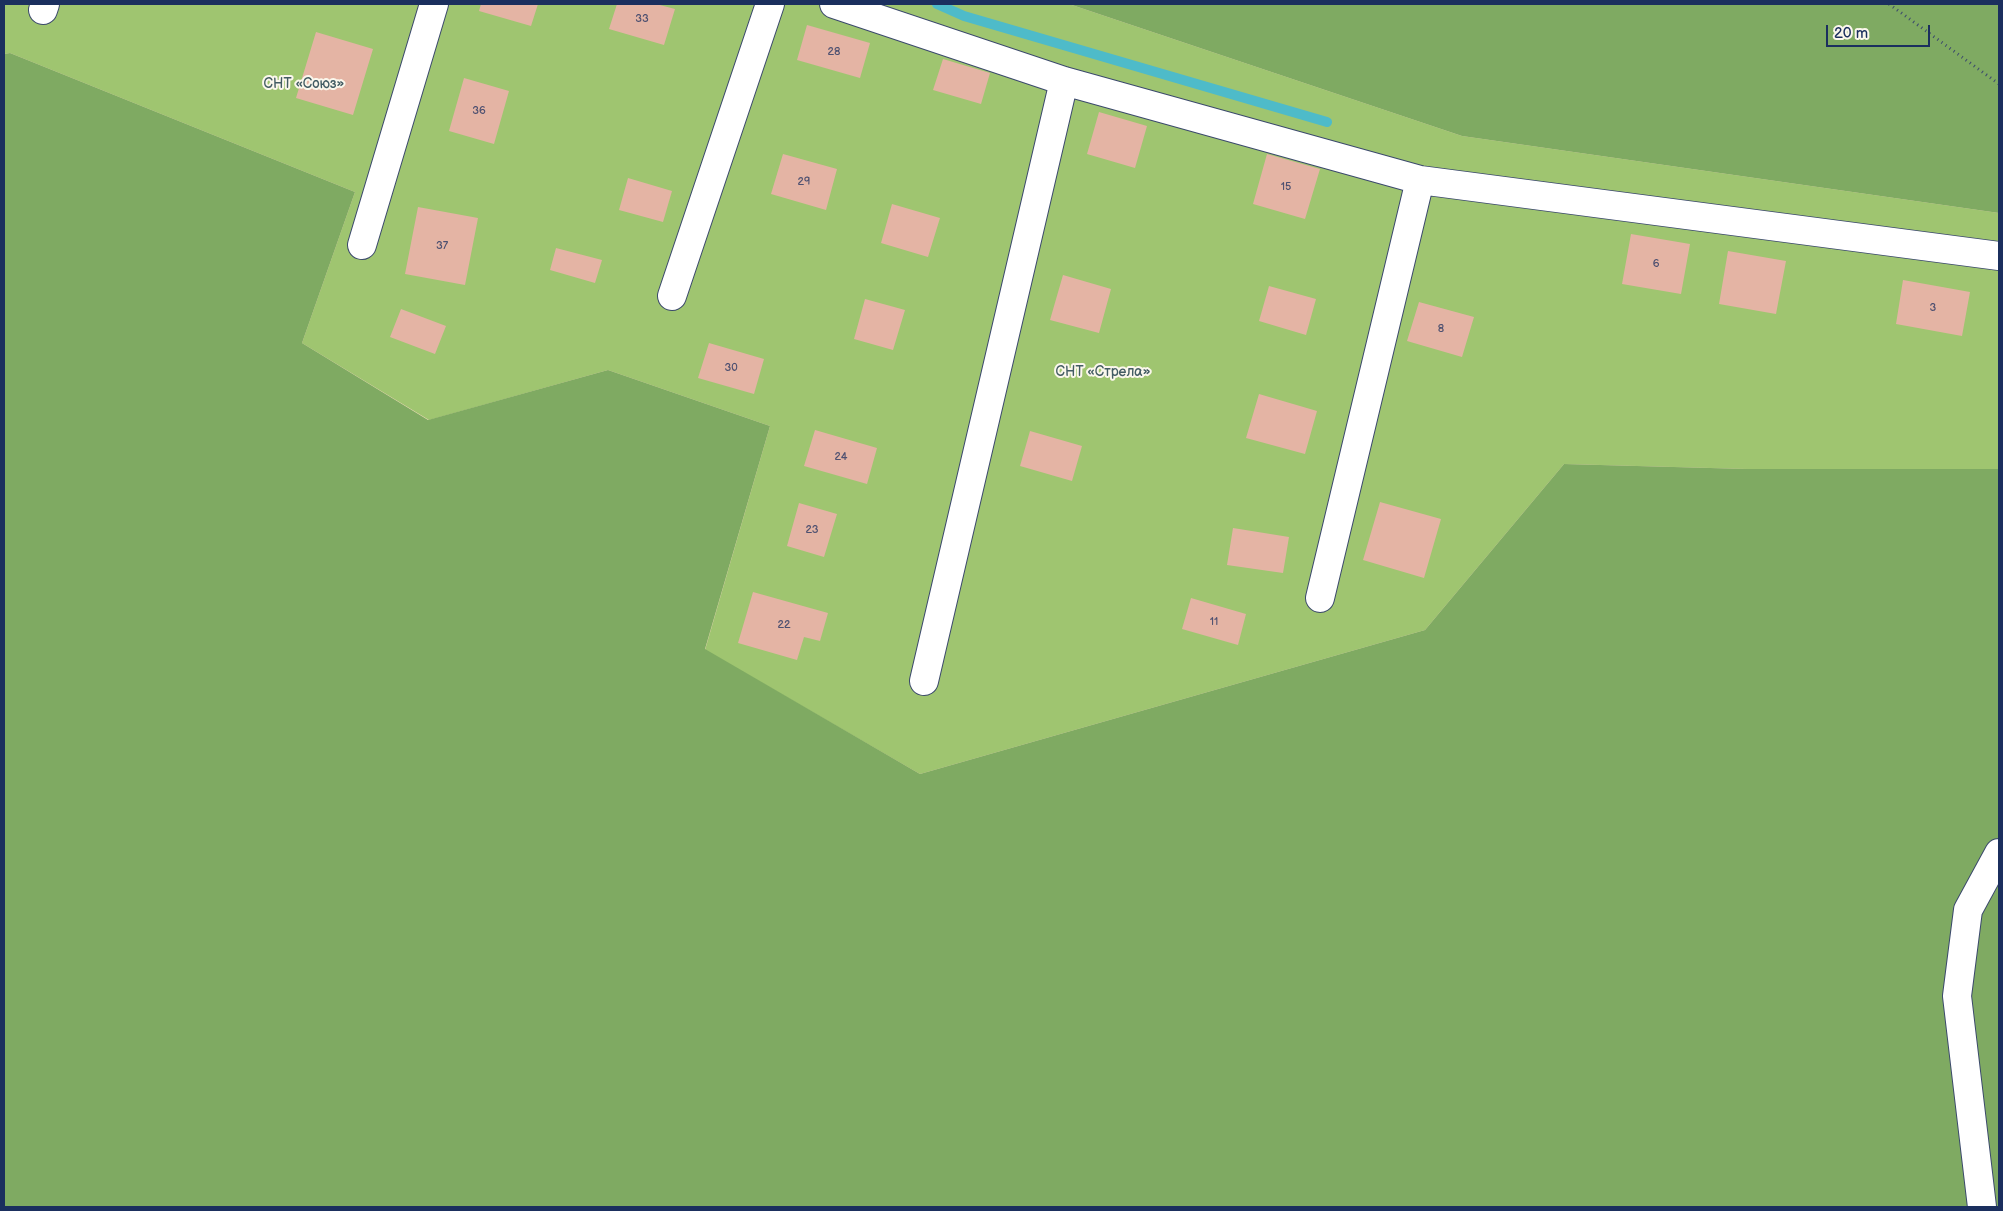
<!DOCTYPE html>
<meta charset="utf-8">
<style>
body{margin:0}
#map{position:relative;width:2003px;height:1211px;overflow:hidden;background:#f2dbbc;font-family:"Balsamiq Sans",sans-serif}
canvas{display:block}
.frame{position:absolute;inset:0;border:5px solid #1b2f5e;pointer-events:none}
.scale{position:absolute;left:1826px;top:25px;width:104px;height:22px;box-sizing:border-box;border:2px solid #1b2f5e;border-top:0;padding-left:6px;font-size:15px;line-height:18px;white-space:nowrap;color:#1b2f5e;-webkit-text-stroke:4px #fbf7ec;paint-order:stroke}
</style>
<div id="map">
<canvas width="2003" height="1211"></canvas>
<div class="frame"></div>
<div class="scale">20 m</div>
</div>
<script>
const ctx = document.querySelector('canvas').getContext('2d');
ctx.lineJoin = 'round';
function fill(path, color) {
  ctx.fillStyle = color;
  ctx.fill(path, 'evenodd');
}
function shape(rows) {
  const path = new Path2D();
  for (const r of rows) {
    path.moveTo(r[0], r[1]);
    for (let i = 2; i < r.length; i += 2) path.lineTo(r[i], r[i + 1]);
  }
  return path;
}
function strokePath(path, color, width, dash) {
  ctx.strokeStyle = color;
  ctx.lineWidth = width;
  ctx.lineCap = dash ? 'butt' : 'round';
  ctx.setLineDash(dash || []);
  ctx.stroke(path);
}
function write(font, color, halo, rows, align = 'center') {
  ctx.font = font + ' "Balsamiq Sans",sans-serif';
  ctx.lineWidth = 4;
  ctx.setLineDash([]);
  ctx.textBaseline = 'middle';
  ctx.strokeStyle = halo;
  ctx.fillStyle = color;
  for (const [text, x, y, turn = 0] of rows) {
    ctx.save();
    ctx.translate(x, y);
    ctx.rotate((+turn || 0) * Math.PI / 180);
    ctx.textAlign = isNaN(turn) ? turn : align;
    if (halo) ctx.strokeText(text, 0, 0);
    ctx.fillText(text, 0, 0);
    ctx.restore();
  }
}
fill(shape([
 [4,4,1069,4,1462,136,1999,213,1999,469,1747,469,1564,464,1425,630,920,774,705,650,770,426,608,370,429,420,302,343,355,192,10,53,4,54]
]), '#9fc570');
fill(shape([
 [1069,4,1999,4,1999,213,1462,136],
 [10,53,355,192,302,343,428,420,608,370,770,426,705,649,920,774,1425,630,1564,464,1747,469,1999,469,1999,1207,4,1207,4,54]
]), '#7faa62');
strokePath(shape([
 [937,4,964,16,1327,122]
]), '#4ebbc9', 10);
fill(shape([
 [481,4,538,4,531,26,479,11],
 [617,4,656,4,675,9,664,45,609,29],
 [807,25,870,43,860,78,797,60],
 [316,32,373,49,353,115,296,98],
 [943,59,990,73,981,104,933,90],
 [464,78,509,91,494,144,449,131],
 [1099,112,1147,126,1135,168,1087,154],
 [783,154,837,169,826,210,771,194],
 [1267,154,1320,169,1305,219,1253,204],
 [628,178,672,191,663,222,619,210],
 [892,204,940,218,928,257,881,243],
 [418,207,478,218,465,285,405,274],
 [1631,234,1690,244,1681,294,1622,284],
 [556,248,602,260,595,283,550,270],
 [1728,251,1786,261,1776,314,1719,304],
 [1063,275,1111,289,1099,333,1050,320],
 [1903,280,1970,292,1962,336,1896,324],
 [1269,286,1316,299,1306,335,1259,321],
 [865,299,905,310,893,350,854,339],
 [1419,302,1474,317,1462,357,1407,341],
 [401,309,446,326,435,354,390,337],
 [709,343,764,359,754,394,698,378],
 [1259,394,1317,411,1305,454,1246,438],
 [815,430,877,448,867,484,804,466],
 [1030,431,1082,446,1072,481,1020,466],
 [1380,502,1441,519,1424,578,1363,560],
 [799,503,837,514,824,557,787,546],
 [1233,528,1289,537,1283,573,1227,565],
 [753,592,828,613,820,641,804,637,797,660,738,643],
 [1191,598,1246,614,1238,645,1182,629]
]), '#e4b4a4');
const minor = shape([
 [834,4,1064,81,1420,180,1999,256],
 [43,10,45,4],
 [362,245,434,4],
 [672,296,770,4],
 [1320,598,1420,180],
 [924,681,1064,81],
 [1982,1207,1957,996,1968,910,1999,853]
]);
strokePath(minor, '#3b496c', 30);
strokePath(shape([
 [1889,4,1999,84]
]), '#3b496c', 3, [1, 4]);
strokePath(minor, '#fff', 28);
write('11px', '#4d5070', null, [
 ["33",642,19],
 ["28",834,52],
 ["36",479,111],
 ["29",804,182],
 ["15",1286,187],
 ["37",442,246],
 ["6",1656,264],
 ["3",1933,308],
 ["8",1441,329],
 ["30",731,368],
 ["24",841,457],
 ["23",812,530],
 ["11",1214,622],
 ["22",784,625]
]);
write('14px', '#435c63', '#fbf7ec', [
 ["СНТ «Союз»",304,84],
 ["СНТ «Стрела»",1103,372]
]);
</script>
